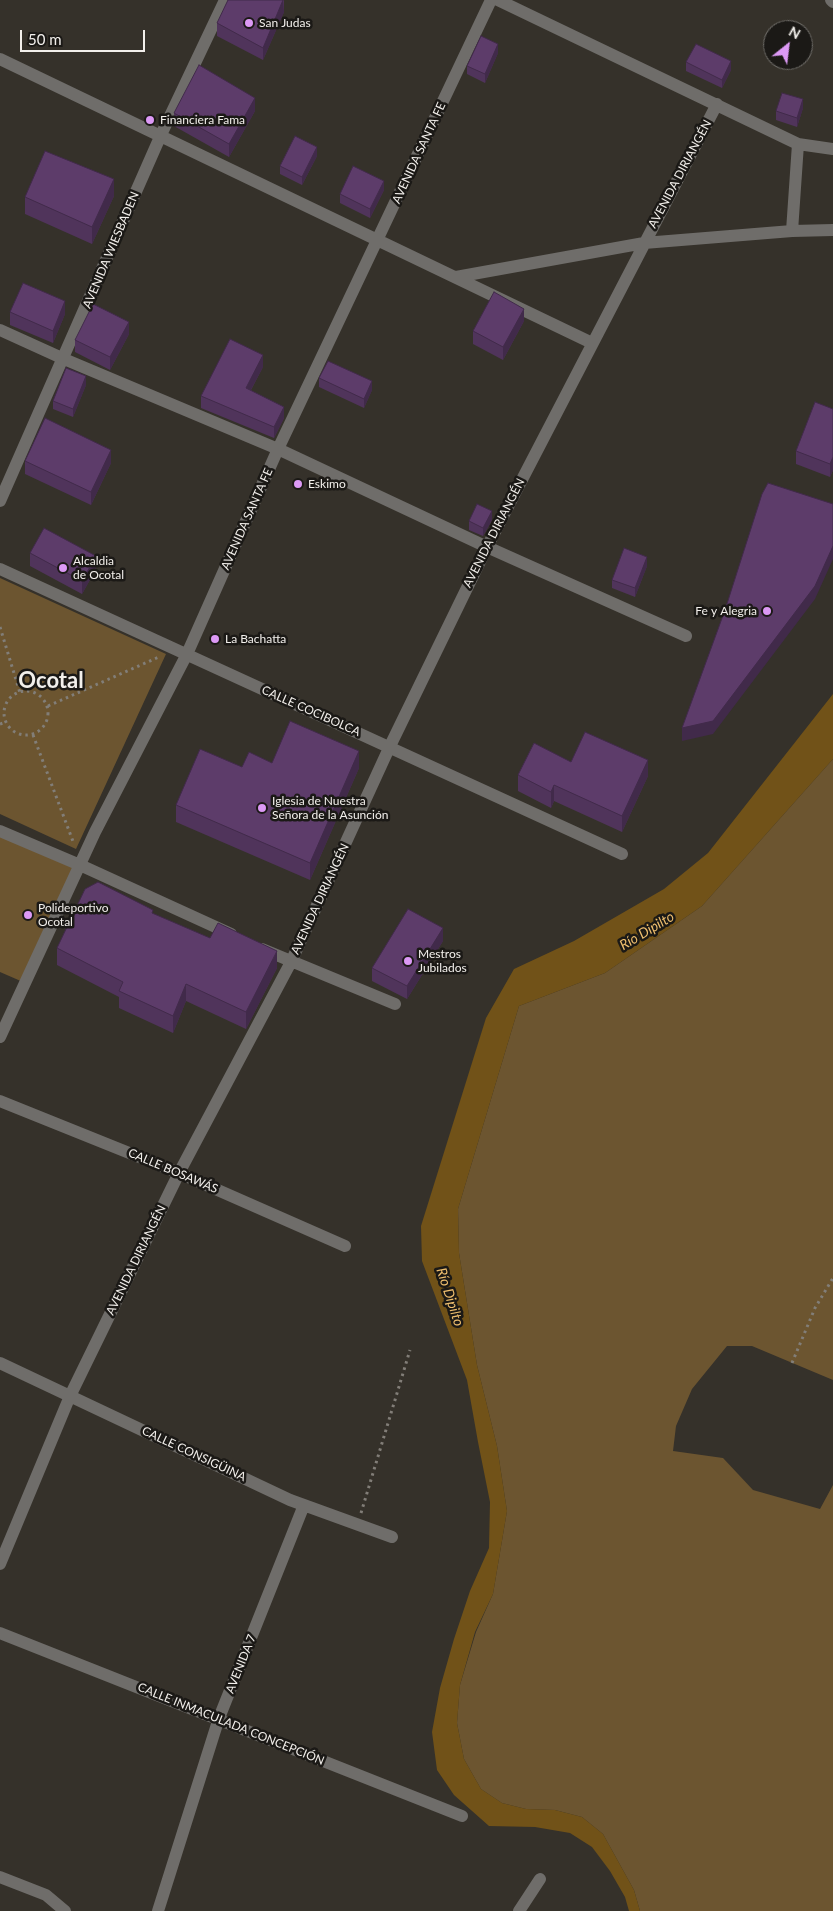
<!DOCTYPE html>
<meta charset="utf-8">
<style>
body{margin:0}
#map{position:relative;width:833px;height:1911px;overflow:hidden;background:#35312a;font-family:Lato,sans-serif}
canvas{display:block}
.north{position:absolute;left:763px;top:20px;width:50px;height:50px;box-sizing:border-box;background:#1b1916;border:1px solid #716f6b;border-radius:50%;rotate:29deg;font-size:14px;font-weight:700;line-height:20px;text-align:center;color:#f2efeb}
.north::after{content:'';display:block;margin:auto;width:18px;height:22px;background:#dc99f5;clip-path:polygon(50% 0,100% 100%,50% 72%,0 100%)}
.scale{position:absolute;left:20px;top:30px;width:125px;height:22px;box-sizing:border-box;border:2px solid #f2efeb;border-top:0;padding-left:6px;font-size:15px;line-height:18px;white-space:nowrap;color:#f2efeb;-webkit-text-stroke:4px #1b1916;paint-order:stroke}
</style>
<div id="map">
<canvas width="833" height="1911"></canvas>
<div class="north">N</div>
<div class="scale">50 m</div>
</div>
<script>
const ctx = document.querySelector('canvas').getContext('2d');
ctx.lineJoin = 'round';
function fill(path, color) {
  ctx.fillStyle = color;
  ctx.fill(path, 'evenodd');
}
function shape(rows) {
  const path = new Path2D();
  for (const r of rows) {
    if (r.length === 3) {
      path.moveTo(r[0] + r[2], r[1]);
      path.arc(r[0], r[1], r[2], 0, 2 * Math.PI);
      continue;
    }
    path.moveTo(r[0], r[1]);
    for (let i = 2; i < r.length; i += 2) path.lineTo(r[i], r[i + 1]);
  }
  return path;
}
function strokePath(path, color, width, dash) {
  ctx.strokeStyle = color;
  ctx.lineWidth = width;
  ctx.lineCap = dash ? 'butt' : 'round';
  ctx.setLineDash(dash || []);
  ctx.stroke(path);
}
function write(font, color, halo, rows, align = 'center') {
  ctx.font = font + ' Lato,sans-serif';
  ctx.lineWidth = 5;
  ctx.setLineDash([]);
  ctx.textBaseline = 'middle';
  ctx.strokeStyle = halo;
  ctx.fillStyle = color;
  for (const [text, x, y, turn = 0] of rows) {
    ctx.save();
    ctx.translate(x, y);
    ctx.rotate((+turn || 0) * Math.PI / 180);
    ctx.textAlign = isNaN(turn) ? turn : align;
    if (halo) ctx.strokeText(text, 0, 0);
    ctx.fillText(text, 0, 0);
    ctx.restore();
  }
}
fill(shape([
 [0,578,166,654,76,849,0,814],
 [833,759,833,1380,752,1346,727,1346,692,1389,676,1426,673,1451,723,1458,753,1490,820,1509,833,1485,833,1911,640,1911,634,1890,603,1834,582,1817,555,1810,526,1809,502,1803,481,1789,464,1759,457,1723,460,1685,476,1632,493,1594,507,1511,497,1446,477,1365,459,1253,458,1209,519,1006,605,973,702,906],
 [0,830,80,865,23,982,0,972]
]), '#6c5530');
fill(shape([
 [833,694,833,759,702,906,605,973,519,1006,458,1209,459,1253,477,1365,497,1446,507,1511,493,1594,475,1632,460,1685,457,1723,464,1759,481,1789,502,1803,526,1809,555,1810,582,1817,603,1834,634,1890,640,1911,629,1911,625,1897,610,1871,592,1847,570,1833,535,1827,489,1826,454,1795,437,1770,432,1732,440,1688,454,1639,470,1591,489,1548,490,1502,478,1442,467,1380,422,1261,421,1226,486,1018,514,969,574,941,664,889,708,853]
]), '#715218');
strokePath(shape([
 [0,627,20,693],
 [26,713,22],
 [48,706,159,657],
 [0,724,6,722],
 [33,735,74,844],
 [792,1363,815,1308,833,1278],
 [361,1513,410,1350]
]), '#827e78', 3, [2.5, 4]);
strokePath(shape([
 [498,0,798,144,833,149],
 [831,0,833,2],
 [0,59,592,343],
 [792,231,798,144],
 [456,277,644,243,792,231,833,230],
 [0,330,64,359,278,449,487,547,686,636],
 [0,501,160,137,225,0],
 [0,569,622,854],
 [0,831,80,865,231,934],
 [262,949,395,1004],
 [0,1037,95,832,187,654,278,449,491,0],
 [0,1101,179,1173,345,1246],
 [0,1363,290,1500,392,1537],
 [0,1564,70,1396,179,1173,291,962,390,746,487,547,717,104],
 [0,1633,462,1816],
 [0,1877,46,1895,65,1911],
 [158,1911,219,1718,304,1505],
 [519,1911,540,1879]
]), '#6f6d6a', 12);
fill(shape([
 [284,0,284,12,263,60,217,36,217,23],
 [498,53,485,83,467,74,467,66],
 [686,62,731,70,722,88,686,71],
 [803,108,797,127,776,120,776,111],
 [255,111,229,157,174,126,174,113],
 [317,156,302,185,280,174,280,166],
 [384,190,370,218,340,203,340,194],
 [114,196,92,244,25,214,25,197],
 [10,312,65,314,53,343,10,325],
 [524,321,503,360,473,344,473,331],
 [129,334,110,370,75,352,75,340],
 [263,367,251,390,284,418,274,438,201,408,201,396],
 [319,378,372,390,364,408,319,387],
 [86,385,73,417,53,409,53,401],
 [833,409,833,470,830,477,796,464,796,451],
 [25,461,111,463,91,505,25,474],
 [492,520,483,536,469,530,469,521],
 [30,553,96,569,82,594,30,566],
 [647,566,635,597,612,588,612,580],
 [571,762,648,776,622,832,554,801,551,808,518,791,518,775],
 [272,763,359,768,310,880,176,822,176,805,242,767],
 [153,914,277,968,246,1029,186,1001,173,1033,119,1008,119,997,57,965,57,948],
 [443,941,407,999,372,981,372,968]
]), '#50345b');
fill(shape([
 [283,0,284,12,263,60,263,48],
 [498,44,498,53,485,83,485,74],
 [731,61,731,70,722,88,722,80],
 [255,98,255,111,229,157,229,144],
 [803,99,803,108,797,127,797,118],
 [317,147,317,156,302,185,302,177],
 [114,179,114,196,92,244,92,227],
 [384,181,384,190,370,218,370,209],
 [65,301,65,314,53,343,53,331],
 [524,309,524,321,503,360,503,347],
 [129,322,129,334,110,370,110,357],
 [263,355,263,367,246,399,246,388],
 [86,376,86,385,73,417,73,409],
 [372,381,372,390,364,408,364,399],
 [284,407,284,418,274,438,274,427],
 [111,450,111,463,91,505,91,492],
 [833,457,833,470,830,477,830,464],
 [492,511,492,520,483,536,483,528],
 [833,546,833,559,815,599,713,734,682,741,682,728],
 [96,556,96,569,82,594,82,581],
 [647,557,647,566,635,597,635,588],
 [359,751,359,768,310,880,310,863],
 [648,760,648,776,622,832,622,816],
 [554,785,554,801,551,808,551,792],
 [443,928,443,941,407,999,407,986],
 [277,951,277,968,246,1029,246,1012],
 [186,984,186,1001,173,1033,173,1016]
]), '#412a4a');
const building = shape([
 [228,0,283,0,263,48,217,23,228,0],
 [481,36,498,44,485,74,467,66,481,36],
 [696,44,731,61,722,80,686,62,696,44],
 [199,65,255,98,229,144,174,113,199,65],
 [782,93,803,99,797,118,776,111,782,93],
 [295,136,317,147,302,177,280,166,295,136],
 [45,151,114,179,92,227,25,197,45,151],
 [353,166,384,181,370,209,340,194,353,166],
 [23,283,65,301,53,331,10,312,23,283],
 [494,292,524,309,503,347,473,331,494,292],
 [93,304,129,322,110,357,75,340,93,304],
 [230,339,263,355,246,388,284,407,274,427,201,396,230,339],
 [328,361,372,381,364,399,319,378,328,361],
 [66,368,86,376,73,409,53,401,66,368],
 [815,402,833,409,833,457,830,464,796,451,815,402],
 [45,418,111,450,91,492,25,461,45,418],
 [768,483,833,504,833,546,815,586,713,721,682,728,725,610,762,494,768,483],
 [477,504,492,511,483,528,469,521,477,504],
 [44,528,96,556,82,581,30,553,44,528],
 [624,548,647,557,635,588,612,580,624,548],
 [290,721,359,751,310,863,176,805,200,749,242,767,249,752,272,763,290,721],
 [585,732,648,760,622,816,554,785,551,792,518,775,534,743,571,762,585,732],
 [98,882,153,910,152,913,210,938,218,923,277,951,246,1012,186,984,173,1016,119,991,123,982,57,948,85,889,98,882],
 [408,909,443,928,407,986,372,968,408,909]
]);
fill(building, '#5d3c6a');
strokePath(building, '#412a4a', 1);
for (const [x, y, r, color] of [
 [249,23,5,"#dc99f5"],
 [150,120,5,"#dc99f5"],
 [298,484,5,"#dc99f5"],
 [63,568,5,"#dc99f5"],
 [767,611,5,"#dc99f5"],
 [215,639,5,"#dc99f5"],
 [262,808,5,"#dc99f5"],
 [28,915,5,"#dc99f5"],
 [408,961,5,"#dc99f5"]
]) {
  const dot = new Path2D();
  dot.arc(x, y, r, 0, 2 * Math.PI);
  ctx.fillStyle = color;
  ctx.fill(dot);
  strokePath(dot, '#1b1916', 2);
}
write('12px', '#f2efeb', '#1b1916', [
 ["San Judas",259,23],
 ["Financiera Fama",160,120],
 ["Eskimo",308,484],
 ["Alcaldia",73,561],
 ["de Ocotal",73,575],
 ["Fe y Alegria",757,611,"right"],
 ["La Bachatta",225,639],
 ["Iglesia de Nuestra",272,801],
 ["Señora de la Asunción",272,815],
 ["Polideportivo",38,908],
 ["Ocotal",38,922],
 ["Mestros",418,954],
 ["Jubilados",418,968]
], 'left');
write('12px', '#f2efeb', '#1b1916', [
 ["AVENIDA SANTA FE",419,153,-65],
 ["AVENIDA DIRIANGÉN",680,174,-62],
 ["AVENIDA WIESBADEN",111,250,-67],
 ["AVENIDA SANTA FE",247,519,-66],
 ["AVENIDA DIRIANGÉN",494,533,-63],
 ["CALLE COCIBOLCA",311,711,24],
 ["AVENIDA DIRIANGÉN",320,899,-65],
 ["CALLE BOSAWÁS",173,1171,23],
 ["AVENIDA DIRIANGÉN",136,1260,-64],
 ["CALLE CONSIGÜINA",194,1454,25],
 ["AVENIDA 7",241,1664,-68],
 ["CALLE INMACULADA CONCEPCIÓN",231,1724,22]
]);
write('italic 14px', '#eebe6e', '#1b1916', [
 ["Río Dipilto",647,931,-31],
 ["Río Dipilto",450,1297,72]
]);
write('bold 22px', '#f2efeb', '#1b1916', [
 ["Ocotal",51,681]
]);
</script>
